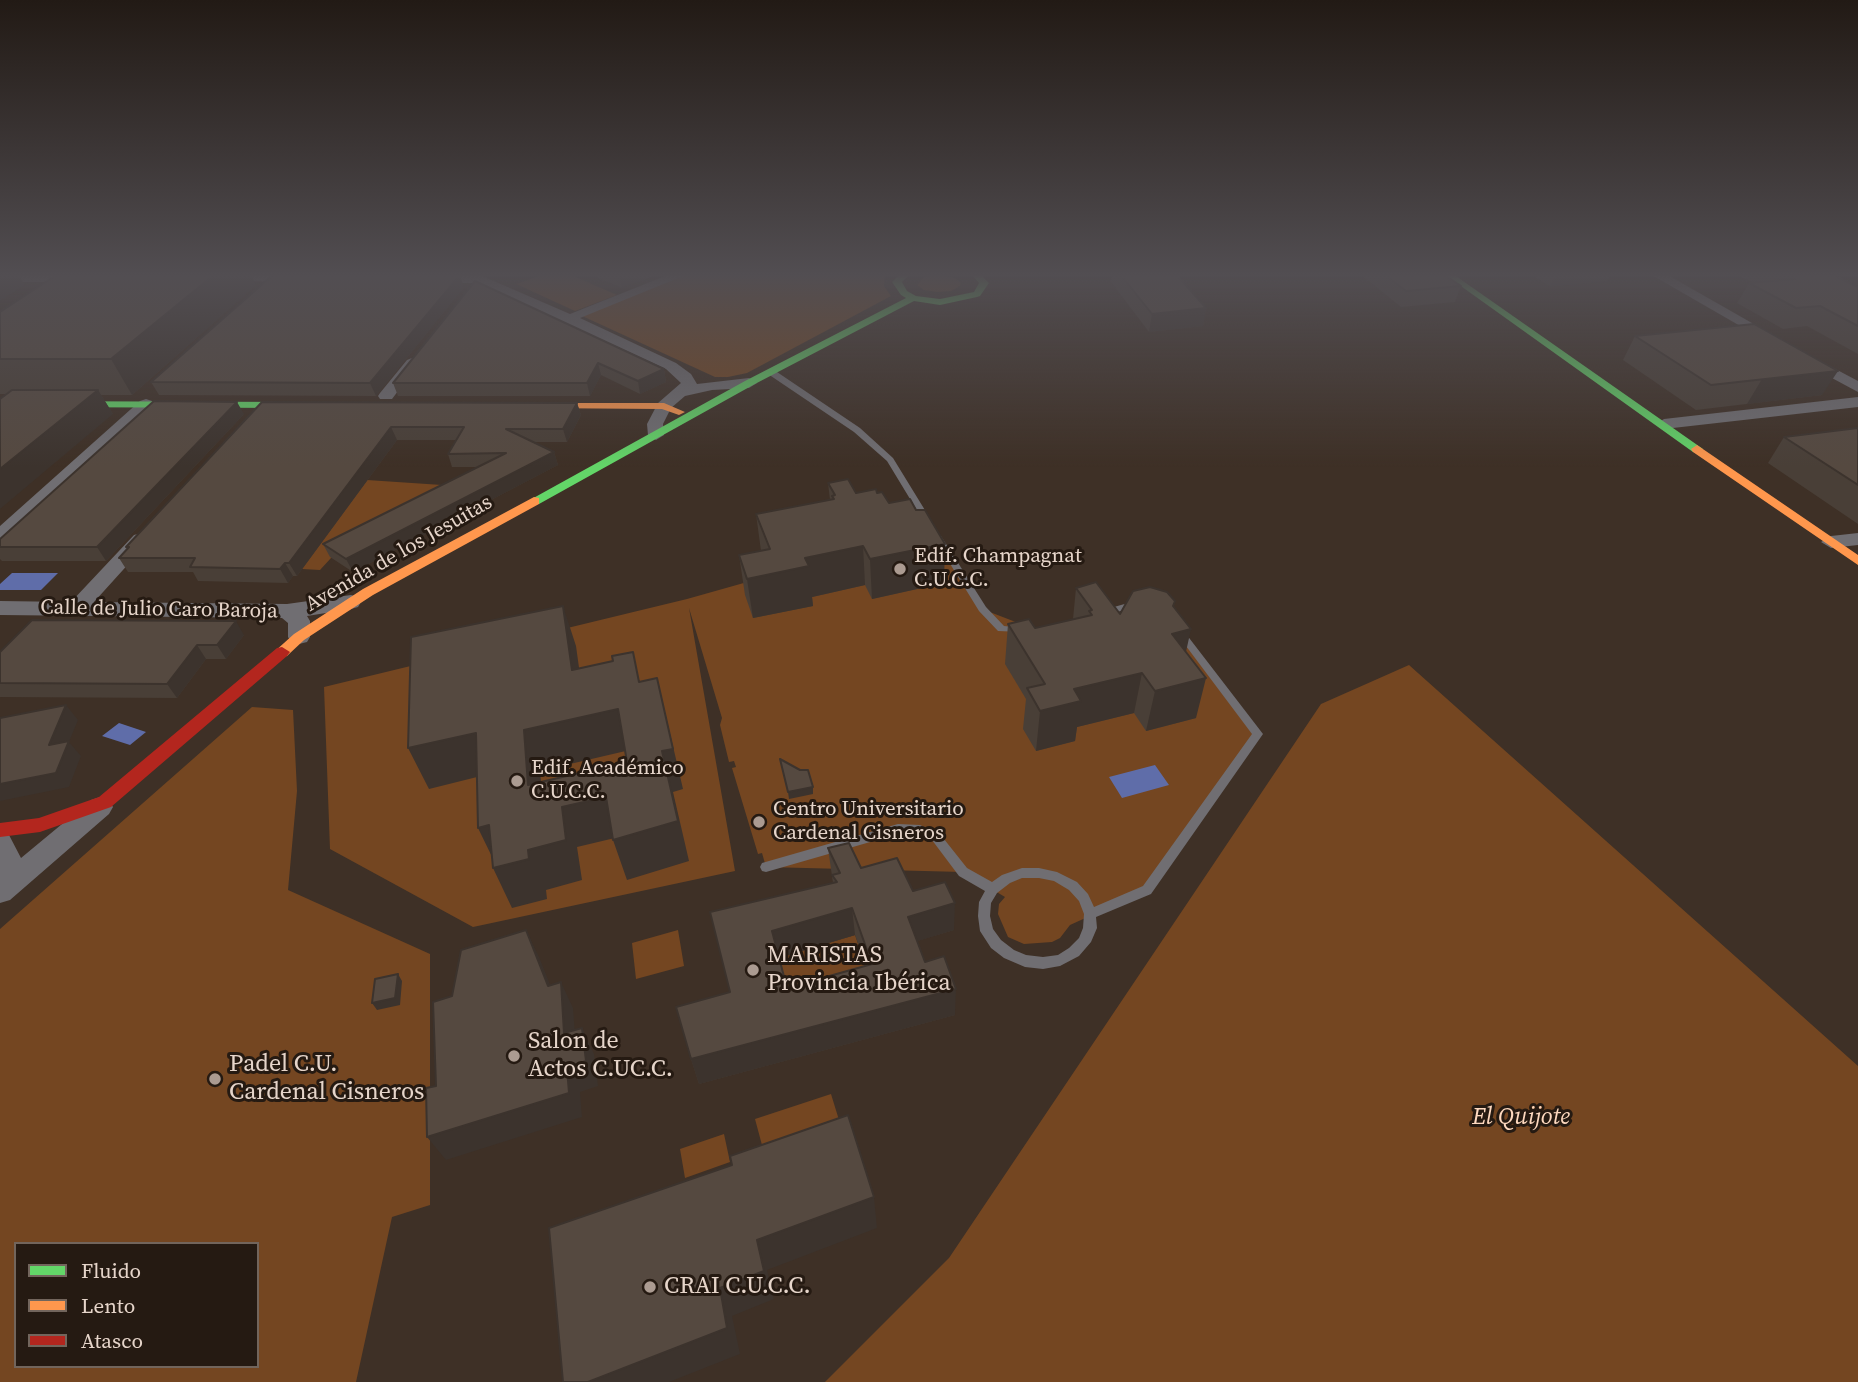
<!DOCTYPE html>
<meta charset="utf-8">
<style>
body{margin:0}
#map{position:relative;width:1858px;height:1382px;overflow:hidden;background:#3e3026;font-family:"Source Serif 4",serif}
canvas{display:block}
.legend{position:absolute;left:14px;top:1242px;width:245px;height:126px;box-sizing:border-box;background:#251a12;border:2px solid #72655c;margin:0;padding:9px 12px;list-style:none;font-size:21px;color:#e6d5ca}
.legend li{display:flex;align-items:center;gap:14px;height:35px}
.legend b{width:35px;border:2px solid #72655c}
</style>
<div id="map">
<canvas width="1858" height="1382"></canvas>
<ul class="legend">
<li><b style="height:9px;background:#63d668"></b>Fluido</li>
<li><b style="height:9px;background:#ff974d"></b>Lento</li>
<li><b style="height:9px;background:#b3261e"></b>Atasco</li>
</ul>
</div>
<script>
const ctx = document.querySelector('canvas').getContext('2d');
ctx.lineJoin = 'round';
function fill(path, color) {
  ctx.fillStyle = color;
  ctx.fill(path, 'evenodd');
}
function shape(rows) {
  const path = new Path2D();
  for (const r of rows) {
    path.moveTo(r[0], r[1]);
    for (let i = 2; i < r.length; i += 2) path.lineTo(r[i], r[i + 1]);
  }
  return path;
}
function strokePath(path, color, width, dash) {
  ctx.strokeStyle = color;
  ctx.lineWidth = width;
  ctx.lineCap = dash ? 'butt' : 'round';
  ctx.setLineDash(dash || []);
  ctx.stroke(path);
}
function write(font, color, halo, rows, align = 'center') {
  ctx.font = font + ' "Source Serif 4",serif';
  ctx.lineWidth = 6;
  ctx.setLineDash([]);
  ctx.textBaseline = 'middle';
  ctx.strokeStyle = halo;
  ctx.fillStyle = color;
  for (const [text, x, y, turn = 0] of rows) {
    ctx.save();
    ctx.translate(x, y);
    ctx.rotate((+turn || 0) * Math.PI / 180);
    ctx.textAlign = isNaN(turn) ? turn : align;
    if (halo) ctx.strokeText(text, 0, 0);
    ctx.fillText(text, 0, 0);
    ctx.restore();
  }
}
fill(shape([
 [545,274,569,274,617,295,575,311,516,284],
 [685,274,885,274,884,286,891,296,747,373,728,377,715,377,580,315],
 [936,275,955,278,961,283,960,286,951,291,937,292,924,290,917,285,924,277],
 [367,480,442,485,331,558,320,570,302,569],
 [935,533,982,609,1039,631,1150,607,1170,619,1258,734,1147,890,1070,925,1060,938,1052,942,1024,944,1008,937,998,914,999,904,1005,897,963,872,766,867,762,853,758,854,732,768,736,767,734,761,729,762,720,725,722,718,689,608,735,871,473,927,330,849,324,687,687,599,804,566],
 [1409,665,1858,1066,1858,1382,825,1382,949,1258,1321,704],
 [252,707,293,710,297,791,288,890,430,954,430,1205,392,1217,356,1382,0,1382,0,929],
 [16,1244,257,1244,257,1366,16,1366],
 [678,930,684,966,636,979,632,943],
 [855,935,874,990,792,1014,778,958],
 [831,1094,843,1133,766,1160,755,1119],
 [724,1134,730,1162,685,1178,680,1149]
]), '#744621');
fill(shape([
 [12,573,58,573,41,590,0,590,0,584],
 [119,723,146,732,130,745,102,736],
 [1155,765,1169,785,1122,798,1109,777]
]), '#5f6da9');
fill(shape([
 [768,370,774,370,860,428,893,458,931,520,930,522,924,522,887,461,854,432,768,374,768,370],
 [937,533,941,536,986,607,1004,626,1022,628,1024,630,1022,632,998,631,979,611,933,536,937,533],
 [1128,603,1138,603,1143,606,1138,609,1128,609,1103,616,1098,613,1100,611,1128,603],
 [1180,629,1183,630,1263,734,1151,894,1096,917,1097,928,1091,942,1079,956,1060,966,1043,969,1025,967,1004,958,991,948,980,931,978,916,979,902,985,891,959,876,932,840,919,835,898,834,766,872,762,871,760,867,762,863,898,824,920,825,940,834,967,868,992,882,1002,875,1022,868,1039,868,1057,872,1077,882,1088,894,1094,907,1143,886,1252,734,1177,634,1175,632,1177,630,1180,629],
 [1022,878,1039,878,1054,881,1069,890,1079,901,1084,914,1083,928,1079,938,1069,948,1058,955,1043,957,1026,955,1014,950,1001,940,993,929,990,916,991,903,997,893,1010,883,1022,878]
]), '#706e72');
fill(shape([
 [0,274,64,274,71,278,64,282,0,282,0,274],
 [222,274,299,274,306,278,299,282,217,281,215,278,222,274],
 [670,274,688,274,580,318,676,363,691,374,697,384,749,378,757,383,749,388,712,390,685,396,671,408,663,424,664,435,656,440,648,435,647,424,658,403,681,383,666,369,478,283,432,283,425,279,432,275,480,275,570,314,670,274],
 [1650,274,1666,274,1780,339,1773,343,1768,342,1650,274],
 [1809,355,1858,381,1858,392,1804,363,1801,360,1809,355],
 [412,358,420,363,417,366,392,399,380,399,378,396,380,393,407,360,412,358],
 [1858,397,1858,407,1664,429,1656,424,1664,419,1858,397],
 [146,399,152,401,154,404,152,407,7,540,0,542,0,526,140,401,146,399],
 [141,533,151,539,94,602,287,604,351,595,358,597,361,602,358,607,351,609,307,616,310,621,310,637,307,642,299,644,291,642,288,637,288,623,282,618,0,615,0,601,71,602,134,535,141,533],
 [1858,533,1858,545,1831,548,1821,542,1831,536,1858,533],
 [100,797,109,800,113,807,109,814,10,900,0,903,0,832,9,835,21,858,91,800,100,797]
]), '#706e72');
fill(shape([
 [900,274,910,274,902,282,907,291,916,296,940,299,974,292,979,283,971,274,980,274,989,283,980,296,977,297,940,305,914,301,753,385,539,504,529,504,528,501,745,381,906,298,901,295,892,282,900,274],
 [1444,274,1453,274,1703,449,1697,453,1693,452,1444,274],
 [0,401,303,402,309,405,303,408,0,407,0,401]
]), '#63d668');
fill(shape([
 [537,403,664,403,685,412,679,415,662,409,533,408,533,404,537,403],
 [1697,445,1858,555,1858,565,1693,452,1691,449,1697,445],
 [534,497,539,498,539,504,373,595,304,640,287,656,282,657,274,652,294,634,363,589,534,497]
]), '#ff974d');
fill(shape([
 [282,647,290,652,287,656,111,807,40,832,0,837,0,823,39,818,99,797,277,648,282,647]
]), '#b3261e');
fill(shape([
 [591,274,657,274,622,288,591,275],
 [1112,274,1176,274,1206,308,1203,326,1149,332,1111,282],
 [1360,274,1443,274,1461,286,1455,302,1401,307],
 [1531,274,1610,274,1607,281,1550,287],
 [1738,274,1831,274,1858,287,1858,354,1807,326,1783,329,1737,303,1749,283,1752,282,1738,275],
 [475,281,664,369,666,382,640,394,601,375,590,396,398,396,393,383],
 [256,285,132,395,101,395,113,414,6,394,0,394,0,312],
 [464,287,376,396,159,395,151,382],
 [1635,336,1822,395,1696,410,1623,360],
 [262,402,577,403,581,415,567,442,533,442,554,452,558,465,353,572,330,557,323,544,478,467,452,467,448,454,456,440,397,440,297,576,293,576,288,583,198,581,193,572,128,572,119,558,127,549,126,547],
 [244,414,106,561,2,561,0,559,0,539],
 [1858,428,1858,524,1768,463,1784,437],
 [828,483,856,493,877,493,889,503,944,583,872,599,865,585,812,597,813,606,753,618,745,595,739,555,761,551,756,514,830,500],
 [1076,588,1120,614,1174,607,1186,652,1196,718,1146,731,1134,713,1077,727,1075,741,1036,751,1023,729,1026,699,1005,664,1008,624,1035,628,1073,619],
 [244,635,226,659,206,659,177,698,0,697,0,652],
 [828,848,861,868,913,891,954,930,917,941,925,962,955,1015,699,1084,691,1059,730,992,833,883],
 [855,935,866,966,787,988,779,958]
]), '#493f37');
fill(shape([
 [0,274,18,274,25,285,0,301],
 [215,274,251,274,256,285,132,395,111,359],
 [622,274,657,274,622,288,619,275],
 [1556,274,1610,274,1607,281,1550,287],
 [460,275,464,287,376,396,370,383],
 [1206,308,1203,326,1149,332,1152,314],
 [598,363,601,375,590,396,587,383],
 [664,369,666,382,640,394,638,381],
 [1838,371,1822,395,1747,404,1762,379],
 [98,390,113,414,0,509,0,469],
 [237,402,244,414,106,561,97,547],
 [577,403,581,415,567,442,563,429],
 [391,427,397,440,297,576,289,563],
 [554,452,558,465,353,572,346,559],
 [945,544,944,583,872,599,870,559],
 [863,546,865,585,812,597,813,606,753,618,747,579,805,558],
 [285,563,293,576,288,583,280,569],
 [563,606,576,646,585,711,572,670],
 [236,621,244,635,226,659,217,645],
 [1191,629,1182,670,1172,634],
 [197,645,206,659,177,698,167,684],
 [1142,673,1134,713,1077,727,1075,741,1036,751,1040,711,1074,689],
 [657,678,683,789,673,792,689,861,627,880,613,840,662,751],
 [1206,678,1196,718,1146,731,1155,691],
 [66,705,78,720,69,742,81,756,69,787,0,801,0,784,49,745],
 [618,709,630,750,540,771,545,825,528,785,524,730],
 [476,733,493,773,429,789,408,748],
 [813,787,813,794,789,799,788,792],
 [606,797,619,837,577,847,582,880,546,890,547,899,512,908,493,868,497,867,478,828,489,825,528,850,562,807],
 [955,903,954,930,908,944,908,917],
 [852,908,855,935,778,958,772,931],
 [526,930,539,957,561,1012,548,986],
 [398,974,402,981,400,1005,377,1010,372,1003],
 [561,982,573,1008,577,1059,564,1033],
 [956,989,955,1015,699,1084,691,1059],
 [582,1028,594,1054,598,1086,580,1092,582,1117,446,1160,427,1137,567,1068],
 [874,1197,877,1228,767,1270,774,1299,732,1316,740,1354,669,1382,588,1382,720,1288,757,1240]
]), '#3c332d');
const building = shape([
 [58,274,215,274,111,359,0,359,0,312,58,274],
 [274,274,317,274,460,275,370,383,151,382,274,274],
 [1120,274,1176,274,1206,308,1152,314,1120,274],
 [1384,274,1443,274,1461,286,1406,291,1384,274],
 [1785,274,1831,274,1858,287,1858,326,1820,306,1796,308,1749,283,1795,279,1785,274],
 [475,281,664,369,638,381,598,363,587,383,393,383,475,281],
 [1754,324,1838,371,1711,385,1635,336,1754,324],
 [12,390,98,390,0,469,0,399,12,390],
 [154,401,237,402,97,547,0,547,0,539,154,401],
 [262,402,577,403,563,429,506,429,554,452,346,559,323,544,506,453,448,454,464,427,391,427,289,563,285,563,280,569,190,567,195,558,119,558,129,547,126,547,262,402],
 [1858,428,1858,485,1784,437,1858,428],
 [848,479,856,493,876,489,877,493,882,492,889,503,910,499,916,510,925,510,945,544,870,559,863,546,805,558,809,566,747,579,739,555,770,549,756,514,834,499,832,496,835,495,828,483,848,479],
 [1096,582,1120,614,1133,591,1150,587,1167,592,1175,601,1173,606,1191,629,1172,634,1206,678,1155,691,1142,673,1074,689,1081,701,1040,711,1027,688,1045,684,1008,624,1029,619,1035,628,1092,615,1089,611,1092,610,1076,588,1096,582],
 [563,606,572,670,613,661,612,656,633,652,639,682,657,678,673,749,662,751,678,821,613,840,606,797,562,807,566,840,528,850,529,859,493,868,489,825,478,828,476,733,408,748,411,637,563,606],
 [618,709,627,762,528,785,524,730,618,709],
 [32,620,236,621,217,645,197,645,167,684,0,683,0,652,32,620],
 [66,705,49,745,69,741,56,773,0,784,0,718,66,705],
 [780,759,800,770,808,770,813,787,788,792,780,759],
 [849,843,861,868,897,858,913,891,945,882,955,903,908,917,925,962,944,956,956,989,691,1059,676,1007,730,992,710,912,837,882,832,875,840,873,828,848,849,843],
 [852,908,872,964,787,988,772,931,852,908],
 [526,930,548,986,561,982,564,1033,582,1028,586,1061,567,1068,569,1093,427,1137,426,1088,436,1086,433,1002,452,996,461,950,526,930],
 [398,974,395,998,372,1003,375,979,398,974],
 [848,1115,874,1197,757,1240,764,1271,720,1288,727,1328,588,1382,563,1382,549,1228,732,1165,730,1156,848,1115]
]);
fill(building, '#554940');
strokePath(building, '#3c332d', 2);
const sky = ctx.createLinearGradient(0, 0, 0, 467);
sky.addColorStop(0, '#221a15');
sky.addColorStop(0.59, '#524e52');
sky.addColorStop(1, '#524e5200');
ctx.fillStyle = sky;
ctx.fillRect(0, 0, 1858, 467);
for (const [x, y, r, color] of [
 [900,569,7,"#ab9b91"],
 [517,781,7,"#ab9b91"],
 [759,822,7,"#ab9b91"],
 [753,970,7,"#ab9b91"],
 [514,1056,7,"#ab9b91"],
 [215,1079,7,"#ab9b91"],
 [650,1287,7,"#ab9b91"]
]) {
  const dot = new Path2D();
  dot.arc(x, y, r, 0, 2 * Math.PI);
  ctx.fillStyle = color;
  ctx.fill(dot);
  strokePath(dot, '#251a12', 2.5);
}
write('21px', '#e6d5ca', '#251a12', [
 ["Avenida de los Jesuitas",399,554,-30],
 ["Calle de Julio Caro Baroja",159,610,1]
]);
write('21px', '#e6d5ca', '#251a12', [
 ["Edif. Champagnat",914,557],
 ["C.U.C.C.",914,581],
 ["Edif. Académico",531,769],
 ["C.U.C.C.",531,793],
 ["Centro Universitario",773,810],
 ["Cardenal Cisneros",773,834]
], 'left');
write('24px', '#e6d5ca', '#251a12', [
 ["MARISTAS",767,956],
 ["Provincia Ibérica",767,984],
 ["Salon de",528,1042],
 ["Actos C.UC.C.",528,1070],
 ["Padel C.U.",229,1065],
 ["Cardenal Cisneros",229,1093],
 ["CRAI C.U.C.C.",664,1287]
], 'left');
write('italic 24px', '#fed9bf', '#251a12', [
 ["El Quijote",1521,1118]
]);
</script>
